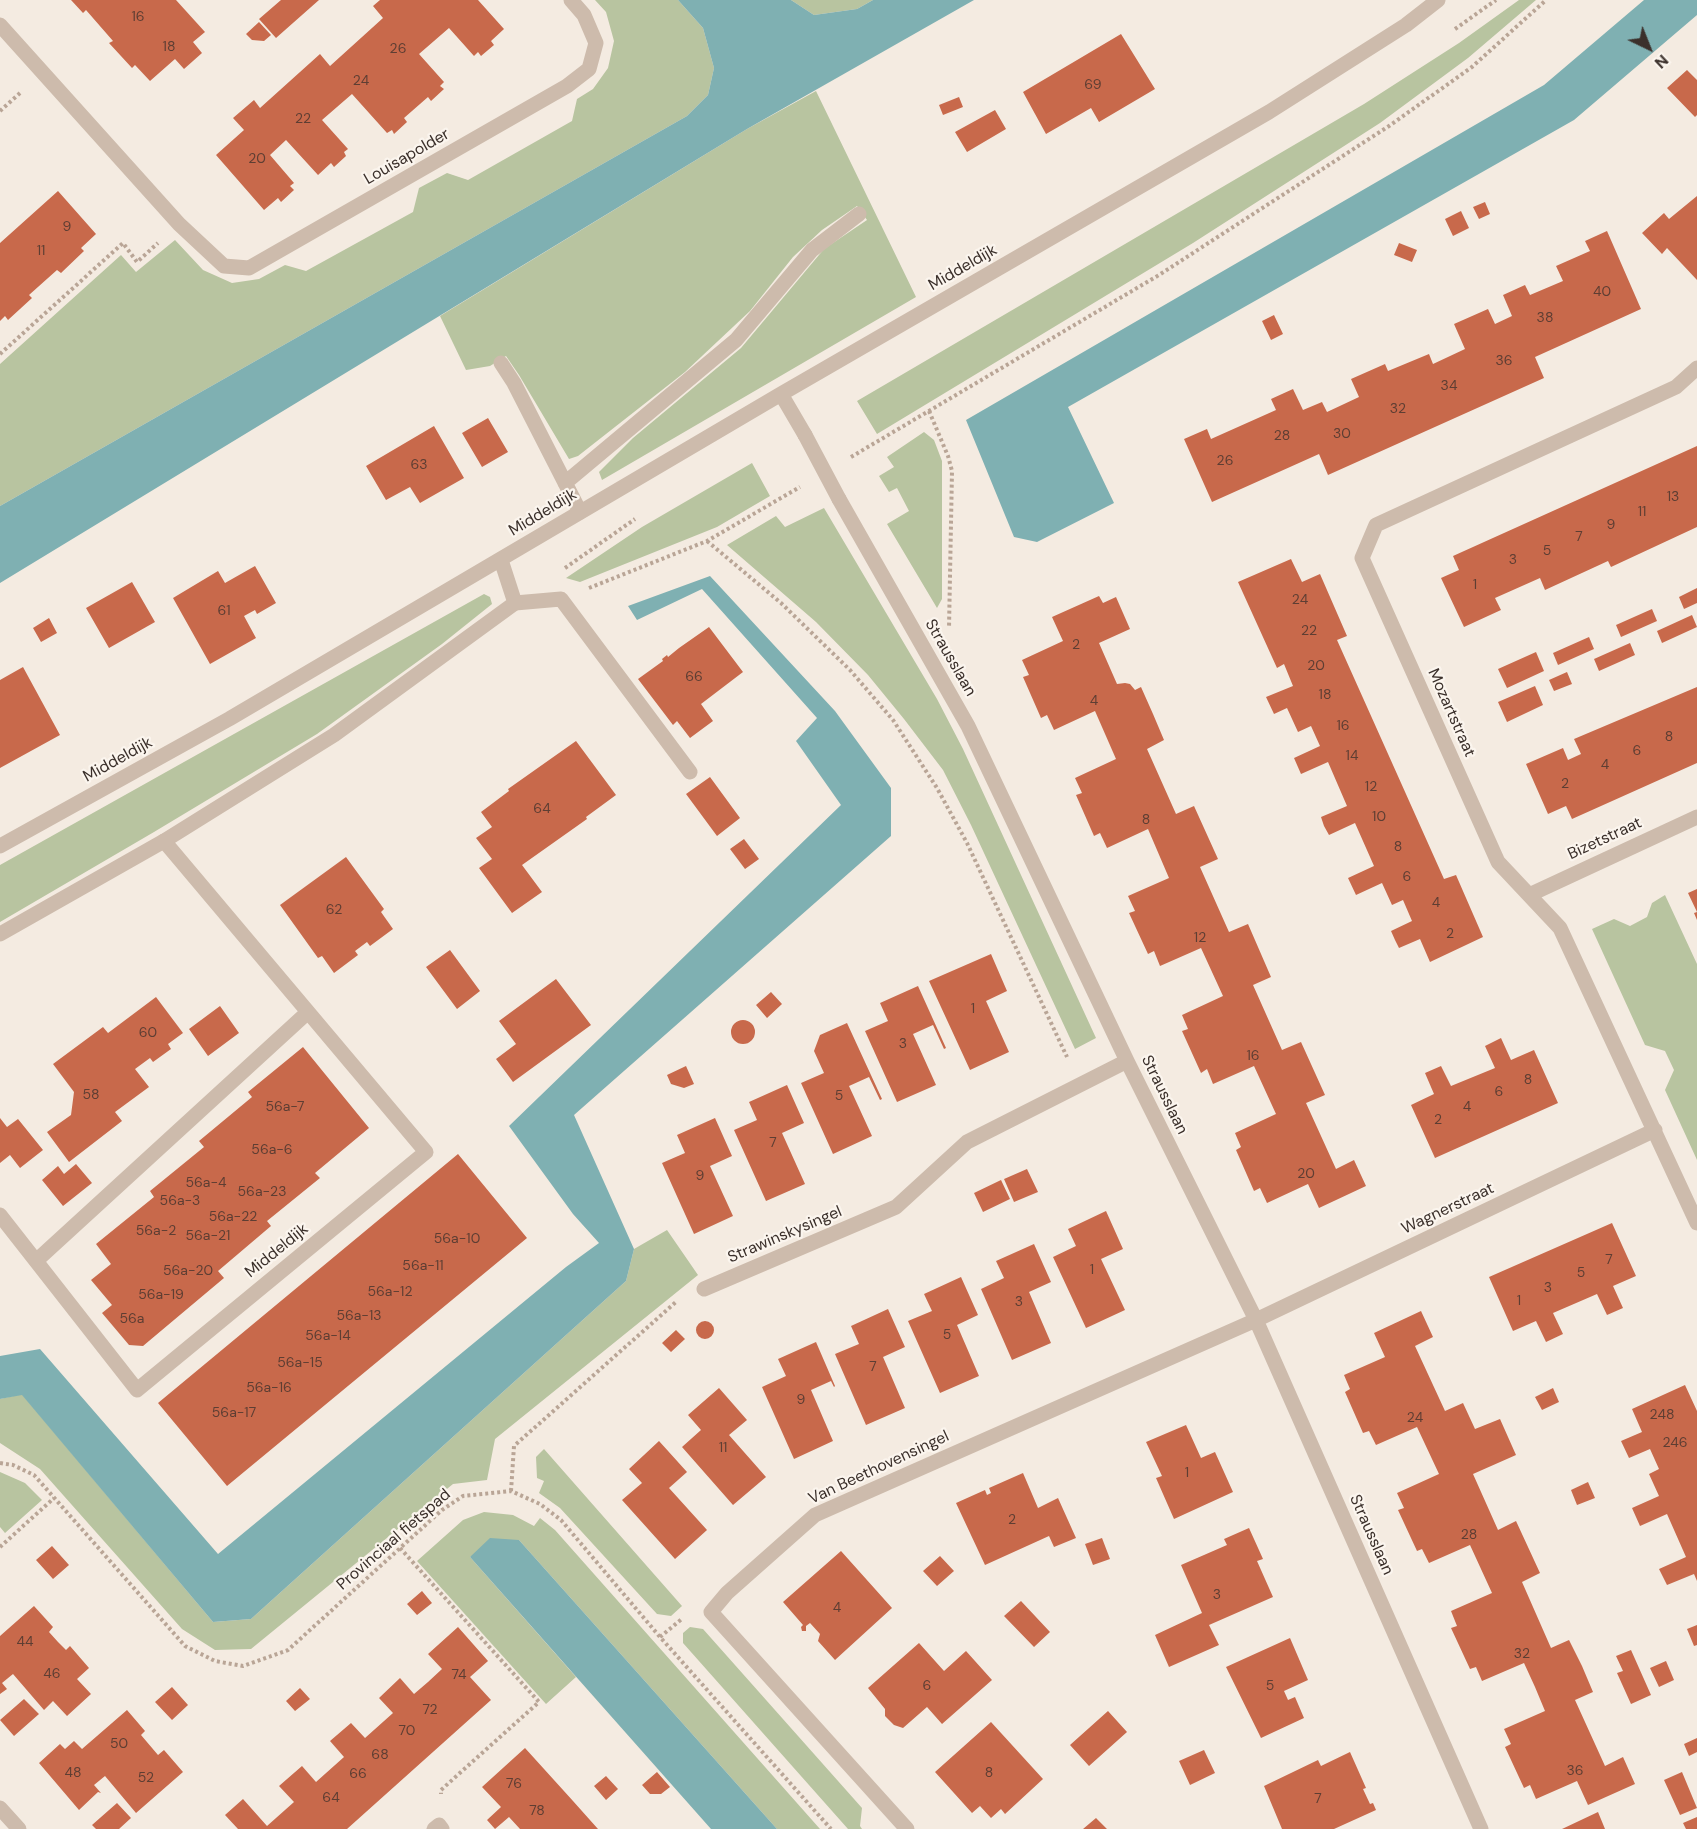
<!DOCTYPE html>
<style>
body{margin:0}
#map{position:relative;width:1697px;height:1829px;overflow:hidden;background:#f4ebe1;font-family:"DM Sans",sans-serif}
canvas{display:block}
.north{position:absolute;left:1619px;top:18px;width:60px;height:60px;-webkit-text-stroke:4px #fbf5ee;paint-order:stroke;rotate:137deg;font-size:16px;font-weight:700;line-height:24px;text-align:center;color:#3b302b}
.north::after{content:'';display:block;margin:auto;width:21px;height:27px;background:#3b302b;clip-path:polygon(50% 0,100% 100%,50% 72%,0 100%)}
</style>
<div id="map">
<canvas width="1697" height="1829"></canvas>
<div class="north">N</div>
</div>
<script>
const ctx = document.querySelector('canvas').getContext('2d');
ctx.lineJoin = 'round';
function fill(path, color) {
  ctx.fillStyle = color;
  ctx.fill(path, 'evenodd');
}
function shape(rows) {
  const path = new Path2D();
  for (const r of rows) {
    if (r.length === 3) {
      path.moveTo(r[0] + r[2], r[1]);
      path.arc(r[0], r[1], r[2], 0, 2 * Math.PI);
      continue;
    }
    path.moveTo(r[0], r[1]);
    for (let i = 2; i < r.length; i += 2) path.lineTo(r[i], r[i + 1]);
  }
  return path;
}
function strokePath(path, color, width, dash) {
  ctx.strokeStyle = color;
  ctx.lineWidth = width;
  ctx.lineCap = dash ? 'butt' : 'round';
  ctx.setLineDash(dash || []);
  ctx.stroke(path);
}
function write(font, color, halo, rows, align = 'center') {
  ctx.font = font + ' "DM Sans",sans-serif';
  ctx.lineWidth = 4.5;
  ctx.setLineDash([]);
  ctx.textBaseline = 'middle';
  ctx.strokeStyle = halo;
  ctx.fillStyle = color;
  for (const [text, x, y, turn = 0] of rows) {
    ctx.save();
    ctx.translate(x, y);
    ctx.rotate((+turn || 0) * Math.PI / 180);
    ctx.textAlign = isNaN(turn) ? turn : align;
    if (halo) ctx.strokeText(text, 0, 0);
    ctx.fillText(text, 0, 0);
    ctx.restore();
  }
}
fill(shape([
 [595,0,678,0,703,28,714,68,708,95,687,116,0,506,0,364,121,255,136,272,175,240,203,270,232,283,259,279,285,265,306,271,413,212,419,188,447,173,468,180,572,121,577,99,593,89,608,68,614,41,606,12],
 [791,0,873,0,857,9,814,15],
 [1519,0,1536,0,1468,58,1380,123,1193,243,877,434,857,401,1364,104,1459,43],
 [816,91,916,297,602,480,599,472,633,438,741,348,824,249,867,220,857,206,822,230,793,257,750,311,685,372,578,456,569,459,519,375,506,356,490,366,466,370,440,316,747,129],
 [924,432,934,440,942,461,942,599,937,608,887,524,909,511,897,488,889,492,879,476,894,467,887,457],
 [752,463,770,496,717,527,580,582,566,578,642,527],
 [824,508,937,699,963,749,1096,1038,1075,1049,971,825,943,770,904,719,868,675,816,622,727,545,776,516,785,527],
 [484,594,490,597,492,604,442,644,317,734,154,832,0,922,0,865],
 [1665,895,1697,964,1697,1160,1665,1090,1674,1070,1665,1051,1645,1045,1592,929,1614,919,1630,926,1647,917,1652,903],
 [667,1230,698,1275,495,1439,487,1480,453,1484,251,1649,215,1650,182,1629,40,1469,0,1443,0,1399,22,1394,213,1622,251,1619,626,1281,634,1249],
 [544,1449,682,1606,671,1616,657,1614,560,1508,539,1493,544,1481,537,1478,536,1457],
 [0,1472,25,1483,42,1500,5,1533,0,1527],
 [484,1512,513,1515,534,1526,540,1518,555,1530,820,1829,777,1829,519,1540,470,1557,576,1677,546,1704,417,1561,463,1520],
 [690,1627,703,1629,862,1808,860,1826,862,1829,848,1829,683,1643,683,1633]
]), '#b8c4a0');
fill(shape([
 [678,0,791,0,814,15,857,9,873,0,974,0,747,129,0,583,0,506,687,116,708,95,714,68,703,28],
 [1644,0,1697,0,1697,15,1574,120,1068,407,1114,503,1037,542,1014,537,966,420,1544,85],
 [710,576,835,711,891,788,891,836,574,1115,634,1249,626,1281,251,1619,213,1622,22,1395,0,1399,0,1356,40,1349,218,1554,566,1267,599,1243,573,1214,509,1126,841,805,796,741,817,718,702,589,637,620,628,606],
 [490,1538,519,1540,777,1829,711,1829,470,1557]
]), '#7fb0b2');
fill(shape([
 [71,0,176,0,205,32,193,42,202,53,184,69,175,59,150,81,135,65,132,68,109,43,113,41,86,10,83,13],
 [281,0,319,0,276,38,259,19],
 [380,0,478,0,504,29,491,41,494,45,481,56,478,52,474,56,449,28,419,54,444,82,440,86,444,89,431,101,428,97,404,118,407,122,394,134,392,130,387,133,352,94,322,120,348,149,344,152,346,156,334,167,331,163,318,175,286,140,270,155,294,183,290,186,294,190,281,202,278,198,264,210,216,155,244,130,233,118,254,100,260,108,320,54,330,66,383,18,373,6],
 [259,22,271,35,264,41,252,40,246,34],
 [1121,34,1155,89,1099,122,1091,108,1046,134,1023,92],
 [1687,70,1697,80,1697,115,1695,117,1667,88],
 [959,97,963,107,943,115,939,105],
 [995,110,1006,129,967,152,955,132],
 [58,191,96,234,81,248,84,251,61,273,57,270,29,295,32,298,8,320,5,316,0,321,0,243],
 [1697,196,1697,280,1667,248,1662,254,1642,233,1664,213,1669,219],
 [1485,202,1490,214,1479,219,1473,207],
 [1461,211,1469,228,1453,236,1445,219],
 [1607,231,1641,309,1535,357,1544,378,1328,475,1319,454,1212,502,1184,439,1207,429,1211,439,1276,410,1271,399,1293,389,1303,410,1322,402,1327,412,1359,397,1351,379,1385,364,1388,371,1429,354,1433,364,1465,349,1454,324,1488,309,1495,324,1512,316,1503,295,1525,285,1530,295,1563,281,1556,266,1590,251,1585,241],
 [1399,243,1417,250,1412,262,1394,255],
 [1274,315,1283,334,1271,340,1262,321],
 [488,418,508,452,482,467,462,433],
 [434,426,464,478,420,503,410,487,386,500,366,466],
 [1697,446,1697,527,1611,567,1608,561,1545,590,1540,578,1495,598,1501,610,1464,627,1441,578,1459,570,1453,556],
 [1291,559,1302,582,1320,574,1347,636,1337,640,1363,698,1444,879,1456,875,1483,937,1430,962,1420,939,1399,948,1395,940,1391,931,1412,921,1403,900,1392,905,1382,883,1356,895,1348,878,1374,866,1355,823,1329,835,1324,826,1321,817,1347,806,1328,762,1301,774,1294,758,1320,746,1311,726,1298,732,1287,708,1274,714,1266,697,1293,686,1284,664,1277,668,1238,582],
 [255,566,276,603,257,614,255,610,244,616,256,638,210,664,173,598,218,571,225,583],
 [132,582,155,622,109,648,86,608],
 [1697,588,1697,603,1684,609,1679,597],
 [1099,596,1103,603,1116,597,1130,629,1099,643,1117,684,1125,683,1130,684,1135,690,1141,687,1153,714,1164,740,1147,749,1176,814,1194,806,1218,859,1200,867,1229,932,1248,924,1271,977,1253,985,1282,1050,1301,1042,1325,1095,1306,1103,1336,1169,1354,1160,1366,1186,1319,1208,1308,1184,1267,1203,1260,1188,1254,1191,1236,1150,1241,1147,1235,1133,1276,1114,1254,1066,1213,1084,1207,1069,1201,1073,1182,1031,1188,1029,1182,1015,1223,996,1201,948,1160,966,1154,951,1148,954,1129,913,1135,911,1128,896,1169,878,1148,829,1107,848,1100,833,1094,836,1076,795,1082,793,1075,778,1116,759,1095,711,1054,730,1047,715,1041,718,1023,677,1029,675,1022,660,1063,641,1052,617],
 [1652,609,1657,621,1621,637,1616,625],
 [1692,615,1697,627,1662,643,1657,631],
 [49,618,57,633,41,642,33,628],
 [709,627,743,672,701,704,713,721,690,738,677,721,673,725,638,679,663,661,662,659,667,655,668,657,679,648],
 [1589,637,1594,649,1558,665,1553,653],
 [1630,643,1635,655,1599,671,1594,659],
 [1536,652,1544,671,1507,688,1498,669],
 [23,667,60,735,0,768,0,680],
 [1567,672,1572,684,1554,691,1549,680],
 [1535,686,1543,705,1507,722,1498,702],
 [1697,687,1697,763,1572,819,1566,806,1548,814,1526,764,1563,748,1568,760,1581,754,1574,739],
 [576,741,616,795,586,817,587,819,522,865,542,892,512,913,479,868,492,859,476,838,492,827,481,812,509,791,508,789],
 [710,777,740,818,717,836,686,794],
 [744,839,759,859,745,869,730,849],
 [346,857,384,909,381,912,393,929,370,946,367,942,355,951,358,955,334,973,322,956,318,958,280,905],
 [1697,889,1697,920,1694,913,1697,912,1688,893],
 [450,950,480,991,457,1009,426,967],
 [991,954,1007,991,986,1001,1009,1052,970,1070,929,981],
 [556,979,591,1025,513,1082,496,1059,516,1044,499,1021],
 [918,986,946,1048,944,1049,933,1025,913,1034,936,1085,897,1102,865,1031,888,1021,880,1003],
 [771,992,782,1004,767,1018,756,1005],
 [156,997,183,1033,168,1044,171,1049,153,1062,150,1058,135,1069,149,1087,115,1112,122,1121,69,1162,47,1132,71,1115,74,1092,53,1064,103,1027,108,1033],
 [220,1006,239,1033,208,1056,189,1029],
 [743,1032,12],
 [847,1023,882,1099,880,1100,869,1077,849,1086,872,1136,833,1154,801,1083,824,1073,814,1051,820,1035],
 [1501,1038,1511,1060,1534,1050,1558,1103,1435,1158,1411,1105,1434,1094,1425,1073,1441,1066,1451,1086,1495,1068,1485,1046],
 [303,1047,369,1128,315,1173,320,1178,267,1221,271,1226,218,1271,224,1278,143,1346,129,1345,102,1313,112,1305,91,1280,111,1264,96,1244,154,1197,150,1191,204,1147,199,1141,252,1097,248,1092],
 [686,1066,694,1084,684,1088,671,1084,667,1075],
 [787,1085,804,1123,782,1133,805,1184,766,1201,734,1130,757,1120,749,1102],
 [0,1118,7,1127,18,1119,43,1150,20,1168,10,1155,0,1163],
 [715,1118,732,1156,710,1166,733,1216,694,1234,662,1163,685,1153,677,1135],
 [458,1154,527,1238,227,1486,158,1403],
 [76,1164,92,1183,63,1206,42,1180,58,1166,64,1174],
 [1027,1169,1038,1192,1014,1202,1004,1179],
 [1001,1180,1010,1199,983,1212,974,1193],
 [1106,1211,1123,1249,1101,1259,1125,1310,1086,1328,1053,1257,1076,1246,1068,1229],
 [1612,1223,1636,1276,1613,1286,1623,1308,1607,1315,1597,1294,1553,1313,1563,1334,1546,1342,1536,1321,1513,1331,1489,1277],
 [1034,1244,1051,1282,1029,1292,1051,1343,1012,1360,981,1289,1004,1278,996,1261],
 [961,1277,978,1315,957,1325,979,1376,940,1393,908,1321,932,1311,924,1294],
 [888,1309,905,1347,883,1357,905,1408,866,1425,835,1354,859,1344,851,1326],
 [1421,1311,1433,1337,1415,1346,1445,1411,1463,1403,1475,1429,1500,1419,1516,1455,1473,1474,1498,1530,1516,1521,1540,1573,1522,1582,1551,1648,1569,1640,1582,1666,1593,1692,1575,1700,1605,1766,1623,1757,1635,1784,1588,1805,1577,1781,1536,1799,1530,1785,1524,1788,1505,1747,1511,1744,1504,1729,1545,1711,1535,1687,1524,1663,1482,1681,1476,1667,1470,1669,1451,1628,1457,1626,1451,1611,1492,1593,1470,1545,1429,1563,1422,1549,1417,1551,1398,1510,1404,1508,1397,1493,1439,1474,1417,1427,1376,1445,1369,1431,1363,1433,1345,1392,1350,1389,1344,1375,1385,1357,1374,1333],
 [705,1330,9],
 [676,1330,685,1339,671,1352,662,1343],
 [816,1342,835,1386,834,1387,831,1381,811,1390,833,1441,794,1459,762,1387,786,1376,778,1359],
 [1685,1385,1697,1411,1697,1581,1694,1574,1667,1585,1659,1569,1686,1557,1667,1514,1640,1526,1632,1508,1659,1496,1649,1474,1659,1469,1650,1449,1629,1458,1621,1441,1642,1432,1632,1409],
 [719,1388,747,1420,729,1435,766,1477,733,1505,682,1447,701,1430,688,1415],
 [1553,1388,1559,1402,1542,1410,1535,1397],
 [1186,1425,1201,1458,1215,1452,1233,1492,1174,1519,1156,1478,1162,1476,1146,1442],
 [659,1441,687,1472,669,1488,707,1530,675,1559,622,1500,642,1483,629,1469],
 [1023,1473,1038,1508,1058,1498,1076,1538,1054,1547,1049,1536,985,1565,956,1503,985,1490,987,1495,991,1493,989,1488],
 [1588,1482,1595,1498,1577,1505,1571,1490],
 [1249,1528,1263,1559,1257,1561,1273,1597,1209,1625,1219,1645,1169,1667,1155,1635,1202,1613,1181,1565,1227,1545,1224,1539],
 [1102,1538,1110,1559,1093,1565,1085,1544],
 [52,1546,69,1565,53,1579,36,1560],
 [841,1551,892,1608,835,1660,818,1641,820,1634,810,1623,806,1626,806,1631,802,1631,801,1627,803,1625,783,1602],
 [940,1556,954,1571,937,1586,923,1571],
 [422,1591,432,1603,417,1615,407,1604],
 [1021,1601,1050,1632,1034,1647,1004,1616],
 [34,1606,53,1627,49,1632,58,1642,66,1650,70,1646,89,1668,77,1679,91,1694,67,1716,53,1701,44,1710,13,1674,2,1683,7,1689,0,1694,0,1636],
 [1697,1625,1697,1645,1694,1646,1687,1629],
 [458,1627,488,1661,470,1677,491,1700,347,1829,238,1829,225,1815,243,1799,267,1826,294,1802,279,1786,302,1766,316,1782,344,1757,330,1741,351,1723,365,1738,393,1713,379,1698,400,1678,414,1694,428,1682,442,1669,428,1654],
 [1290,1638,1308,1680,1284,1691,1288,1700,1295,1697,1304,1718,1261,1738,1226,1667],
 [919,1643,944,1671,966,1651,992,1680,942,1724,927,1707,903,1728,894,1725,885,1716,885,1709,868,1688],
 [1631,1650,1651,1695,1631,1704,1617,1673,1623,1671,1616,1656],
 [1666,1661,1674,1680,1659,1687,1650,1668],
 [172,1687,188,1705,172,1720,155,1702],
 [300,1688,310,1699,295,1711,286,1701],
 [24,1699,39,1714,14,1736,0,1720],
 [127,1710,145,1731,141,1735,158,1755,164,1750,183,1772,136,1813,105,1776,94,1785,101,1793,98,1792,79,1810,39,1763,60,1744,65,1749,74,1741,82,1749],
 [1108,1711,1127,1732,1089,1766,1070,1745],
 [991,1722,1043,1779,1005,1814,1001,1809,991,1818,980,1806,972,1813,935,1772],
 [1697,1738,1697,1752,1689,1756,1684,1744],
 [525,1748,573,1801,598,1829,520,1829,509,1817,495,1829,487,1820,501,1807,482,1787],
 [1204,1750,1215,1773,1190,1785,1179,1761],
 [1350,1752,1366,1788,1363,1789,1370,1804,1373,1803,1376,1810,1334,1829,1282,1829,1264,1786,1318,1760,1321,1766],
 [657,1772,670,1787,661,1794,650,1794,642,1785],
 [1682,1772,1697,1808,1680,1815,1664,1780],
 [606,1776,618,1789,606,1800,594,1786],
 [117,1803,131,1818,119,1829,96,1829,92,1825],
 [1598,1812,1605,1829,1562,1829],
 [1697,1817,1697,1829,1686,1829,1683,1823],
 [1096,1818,1107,1829,1083,1829]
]), '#c8694b');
strokePath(shape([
 [1455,29,1496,0],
 [0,111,20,93],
 [0,354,123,243,137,262,158,243],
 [929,411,948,456,952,471,949,628],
 [851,457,1159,275,1389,126,1472,67,1546,0],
 [707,541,781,603,850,670,893,720,937,788,967,843,1067,1057],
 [565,568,635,519],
 [589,588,707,541,800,487],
 [0,1463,13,1465,34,1475,185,1646,215,1661,243,1666,288,1650,442,1510,463,1496,511,1491,540,1504,561,1520,660,1637,831,1829],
 [511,1491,514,1446,677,1301],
 [0,1547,54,1498],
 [400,1548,539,1702,441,1790,441,1794],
 [660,1637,683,1618]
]), '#b9a596', 4, [3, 3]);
strokePath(shape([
 [501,363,514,383,580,512],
 [565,483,736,340,812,250,859,214],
 [515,603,561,599,690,772],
 [0,1215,137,1390,426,1152,164,841],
 [36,1261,308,1012]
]), '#cdbbac', 15);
strokePath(shape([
 [0,25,179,224,224,266,249,268,567,86,589,69,596,43,584,15,571,0],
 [1697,368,1676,387,1376,525,1362,558,1498,862,1560,928,1697,1223],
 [781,394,805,435],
 [839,499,968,726,1127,1061,1256,1320,1481,1829],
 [0,846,229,719,781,394,1269,112,1406,25,1438,0],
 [1529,895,1697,817],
 [0,934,164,841,334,735,515,603,501,560],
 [704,1289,896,1207,967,1142,1127,1061],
 [0,1808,19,1829],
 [434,1829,439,1825,442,1829],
 [907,1829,711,1612,727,1593,815,1515,1256,1320,1655,1130]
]), '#cdbbac', 15);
strokePath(shape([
 [805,435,839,499]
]), '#cdbbac', 15);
write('14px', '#5e3e33', null, [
 ["16",138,17],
 ["18",169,47],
 ["26",398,49],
 ["24",361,81],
 ["69",1093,85],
 ["22",303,119],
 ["20",257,159],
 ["9",67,227],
 ["11",41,251],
 ["40",1602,292],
 ["38",1545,318],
 ["36",1504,361],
 ["34",1449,386],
 ["32",1398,409],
 ["30",1342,434],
 ["28",1282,436],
 ["26",1225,461],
 ["63",419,465],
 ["13",1673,497],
 ["11",1642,512],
 ["9",1611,525],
 ["7",1579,537],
 ["5",1547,551],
 ["3",1513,560],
 ["1",1475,585],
 ["24",1300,600],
 ["61",224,611],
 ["22",1309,631],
 ["2",1076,645],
 ["20",1316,666],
 ["66",694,677],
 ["18",1325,695],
 ["4",1094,701],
 ["16",1343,726],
 ["8",1669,737],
 ["6",1637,751],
 ["14",1352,756],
 ["4",1605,765],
 ["2",1565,784],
 ["12",1371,787],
 ["64",542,809],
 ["10",1379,817],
 ["8",1146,820],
 ["8",1398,847],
 ["6",1407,877],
 ["4",1436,903],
 ["62",334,910],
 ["2",1450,934],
 ["12",1200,938],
 ["1",973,1009],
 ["60",148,1033],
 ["3",903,1044],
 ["16",1253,1056],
 ["8",1528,1080],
 ["6",1499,1092],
 ["58",91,1095],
 ["5",839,1096],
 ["56a-7",285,1107],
 ["4",1467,1107],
 ["2",1438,1120],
 ["7",773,1143],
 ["56a-6",272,1150],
 ["20",1306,1174],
 ["9",700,1176],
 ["56a-4",206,1183],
 ["56a-23",262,1192],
 ["56a-3",180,1201],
 ["56a-22",233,1217],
 ["56a-2",156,1231],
 ["56a-21",208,1236],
 ["56a-10",457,1239],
 ["7",1609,1260],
 ["56a-11",423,1266],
 ["1",1092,1270],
 ["56a-20",188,1271],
 ["5",1581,1273],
 ["3",1548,1288],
 ["56a-12",390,1292],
 ["56a-19",161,1295],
 ["1",1519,1301],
 ["3",1019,1302],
 ["56a-13",359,1316],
 ["56a",132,1319],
 ["5",947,1335],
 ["56a-14",328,1336],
 ["56a-15",300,1363],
 ["7",873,1367],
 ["56a-16",269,1388],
 ["9",801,1400],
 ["56a-17",234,1413],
 ["248",1662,1415],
 ["24",1415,1418],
 ["246",1675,1443],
 ["11",723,1448],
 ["1",1187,1473],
 ["2",1012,1520],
 ["28",1469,1535],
 ["3",1217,1595],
 ["4",837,1608],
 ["44",25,1642],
 ["32",1522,1654],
 ["46",52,1674],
 ["74",459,1675],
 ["6",927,1686],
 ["5",1270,1686],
 ["72",430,1710],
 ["70",407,1731],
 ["50",119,1744],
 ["68",380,1755],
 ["36",1575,1771],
 ["48",73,1773],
 ["8",989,1773],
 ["66",358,1774],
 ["52",146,1778],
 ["76",514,1784],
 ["64",331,1798],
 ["7",1318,1799],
 ["78",537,1811]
]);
write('16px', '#3b302b', '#fbf5ee', [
 ["Louisapolder",407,157,-30],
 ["Middeldijk",963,268,-30],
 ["Middeldijk",543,513,-31],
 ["Strausslaan",950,658,60],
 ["Mozartstraat",1451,713,66],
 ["Middeldijk",118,760,-29],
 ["Bizetstraat",1605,839,-25],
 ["Strausslaan",1164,1095,64],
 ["Wagnerstraat",1448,1209,-25],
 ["Strawinskysingel",785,1235,-23],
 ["Middeldijk",277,1251,-39],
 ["Van Beethovensingel",879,1468,-25],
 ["Strausslaan",1371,1535,66],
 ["Provinciaal fietspad",394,1540,-41]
]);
</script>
